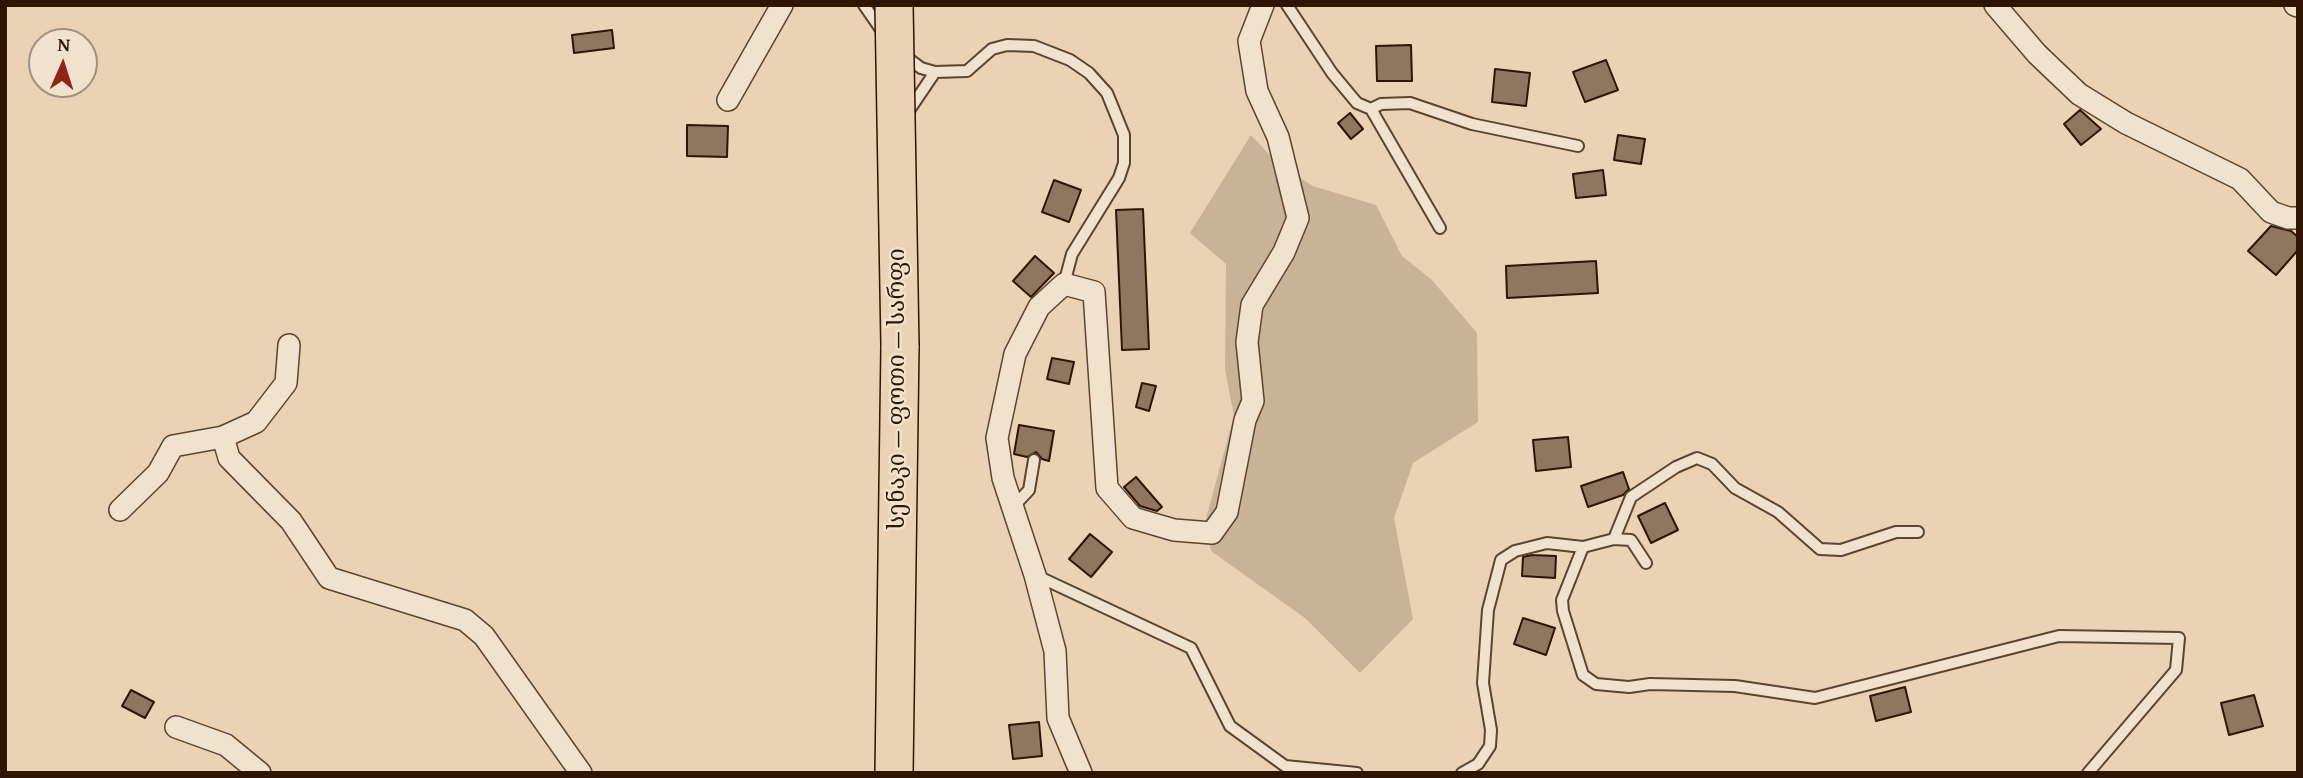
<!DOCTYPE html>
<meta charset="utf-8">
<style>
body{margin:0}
#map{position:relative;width:2303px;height:778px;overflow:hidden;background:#e9d3b4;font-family:"Gentium Book Plus",serif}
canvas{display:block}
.frame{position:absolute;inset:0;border:7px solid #2d1403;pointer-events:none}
.north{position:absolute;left:28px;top:28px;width:70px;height:70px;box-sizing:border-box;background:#f1e2ce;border:2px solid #a3907d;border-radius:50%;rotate:3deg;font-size:19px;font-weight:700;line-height:28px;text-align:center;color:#2d1403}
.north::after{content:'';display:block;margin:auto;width:24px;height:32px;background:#8f2418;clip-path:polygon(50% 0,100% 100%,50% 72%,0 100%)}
</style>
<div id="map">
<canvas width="2303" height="778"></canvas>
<div class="frame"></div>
<div class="north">N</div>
</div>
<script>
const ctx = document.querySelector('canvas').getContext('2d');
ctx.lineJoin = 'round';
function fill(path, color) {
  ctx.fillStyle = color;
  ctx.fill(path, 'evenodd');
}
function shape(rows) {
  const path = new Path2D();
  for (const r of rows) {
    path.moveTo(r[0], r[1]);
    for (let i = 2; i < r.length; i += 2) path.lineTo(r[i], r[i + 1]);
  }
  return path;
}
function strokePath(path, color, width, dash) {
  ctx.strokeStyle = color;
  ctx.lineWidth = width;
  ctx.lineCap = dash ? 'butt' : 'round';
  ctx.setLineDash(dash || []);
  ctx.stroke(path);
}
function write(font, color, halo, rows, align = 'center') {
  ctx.font = font + ' "Gentium Book Plus","Noto Serif Georgian",serif';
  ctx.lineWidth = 5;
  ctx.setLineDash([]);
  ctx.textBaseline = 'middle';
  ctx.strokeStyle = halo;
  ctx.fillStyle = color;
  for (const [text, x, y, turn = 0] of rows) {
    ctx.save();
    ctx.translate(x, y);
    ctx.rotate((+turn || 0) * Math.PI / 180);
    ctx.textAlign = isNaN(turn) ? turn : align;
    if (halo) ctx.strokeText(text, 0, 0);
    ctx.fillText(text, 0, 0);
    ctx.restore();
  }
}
fill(shape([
 [1251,135,1280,166,1313,186,1376,205,1402,256,1432,280,1477,333,1478,422,1413,463,1394,518,1413,619,1360,673,1305,618,1211,551,1205,522,1234,416,1225,370,1226,264,1190,233]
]), '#c9b396');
const building = shape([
 [612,30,614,48,574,53,572,35,612,30],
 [1411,45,1412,81,1377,81,1376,46,1411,45],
 [1606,60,1618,90,1585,102,1573,72,1606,60],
 [1495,69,1530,73,1526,106,1492,102,1495,69],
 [2080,110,2101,129,2081,145,2064,124,2080,110],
 [1350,113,1363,129,1351,139,1338,123,1350,113],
 [687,125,728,126,727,157,687,156,687,125],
 [1618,135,1645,139,1641,164,1614,160,1618,135],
 [1603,170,1606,195,1576,198,1573,174,1603,170],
 [1054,180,1081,190,1069,222,1042,212,1054,180],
 [1143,209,1149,349,1122,350,1116,210,1143,209],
 [2271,226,2291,231,2298,237,2298,250,2276,275,2248,251,2271,226],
 [1035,256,1054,273,1031,297,1013,281,1035,256],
 [1596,261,1598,293,1507,298,1506,266,1596,261],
 [1052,358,1074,362,1069,384,1047,379,1052,358],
 [1142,383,1156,386,1149,411,1136,407,1142,383],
 [1019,425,1054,431,1049,461,1042,459,1036,452,1027,457,1014,454,1019,425],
 [1568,437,1571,467,1536,471,1533,440,1568,437],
 [1623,472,1629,489,1623,495,1588,507,1581,486,1623,472],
 [1136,477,1162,507,1157,511,1140,506,1124,487,1136,477],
 [1665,503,1678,530,1651,543,1638,516,1665,503],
 [1090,534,1112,552,1091,577,1069,559,1090,534],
 [1532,555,1556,556,1555,578,1522,576,1523,557,1532,555],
 [1523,618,1555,628,1546,655,1514,644,1523,618],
 [1905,687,1911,712,1876,721,1870,696,1905,687],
 [131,690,154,702,145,718,122,706,131,690],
 [2254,695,2263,726,2229,735,2221,703,2254,695],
 [1039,722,1042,756,1013,759,1009,725,1039,722]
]);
fill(building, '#8f775f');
strokePath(building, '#2d1403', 2);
const lane = shape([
 [864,5,884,34],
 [1287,5,1332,73,1357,103,1371,109,1440,228],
 [902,54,921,68,935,72,967,71,992,49,1007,45,1034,46,1070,60,1089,73,1107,93,1124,135,1124,163,1119,178,1072,254,1064,284],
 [1371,109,1381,104,1410,103,1472,124,1578,146],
 [906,115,935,72],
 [1013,507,1029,490,1034,460],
 [1614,539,1631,540,1646,563],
 [1583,547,1562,600,1563,611,1583,675,1596,684,1629,687,1650,684,1735,686,1815,698,2059,636,2179,638,2176,670,2088,773],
 [1035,575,1191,648,1230,726,1285,766,1357,773],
 [1462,773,1478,764,1490,746,1491,730,1483,683,1488,610,1501,560,1515,551,1547,543,1583,547,1614,539,1631,497,1676,467,1697,458,1712,464,1735,488,1778,512,1820,549,1841,550,1896,532,1918,532]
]);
const street = shape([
 [1995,5,2037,54,2079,94,2126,123,2240,179,2271,212,2288,218,2298,218],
 [2295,5,2298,6],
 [728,100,782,5],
 [223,437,256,422,286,383,289,345],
 [120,510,158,473,173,446,223,437,229,458,291,521,329,578,465,620,484,636,581,773],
 [176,727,226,745,260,773],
 [1081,773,1058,718,1055,651,1035,575,1003,478,997,438,1015,354,1039,307,1064,284,1094,292,1107,488,1133,518,1174,530,1212,533,1227,512,1245,420,1253,401,1247,342,1252,305,1284,252,1298,218,1278,137,1257,91,1249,41,1263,5]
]);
const highway = shape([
 [894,773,900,346]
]);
strokePath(lane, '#5c442f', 14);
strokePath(street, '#5c442f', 24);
strokePath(highway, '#2d1403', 40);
strokePath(lane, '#f1e2ce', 10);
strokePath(street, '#f1e2ce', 21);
strokePath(highway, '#e9d3b4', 37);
const highwayBridge = shape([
 [894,5,900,346]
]);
strokePath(highwayBridge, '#2d1403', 40, []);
strokePath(highwayBridge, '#e9d3b4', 37);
write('23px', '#2d1403', '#f1e2ce', [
 ["სენაკი — ფოთი — სარფი",898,389,-90]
]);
</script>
